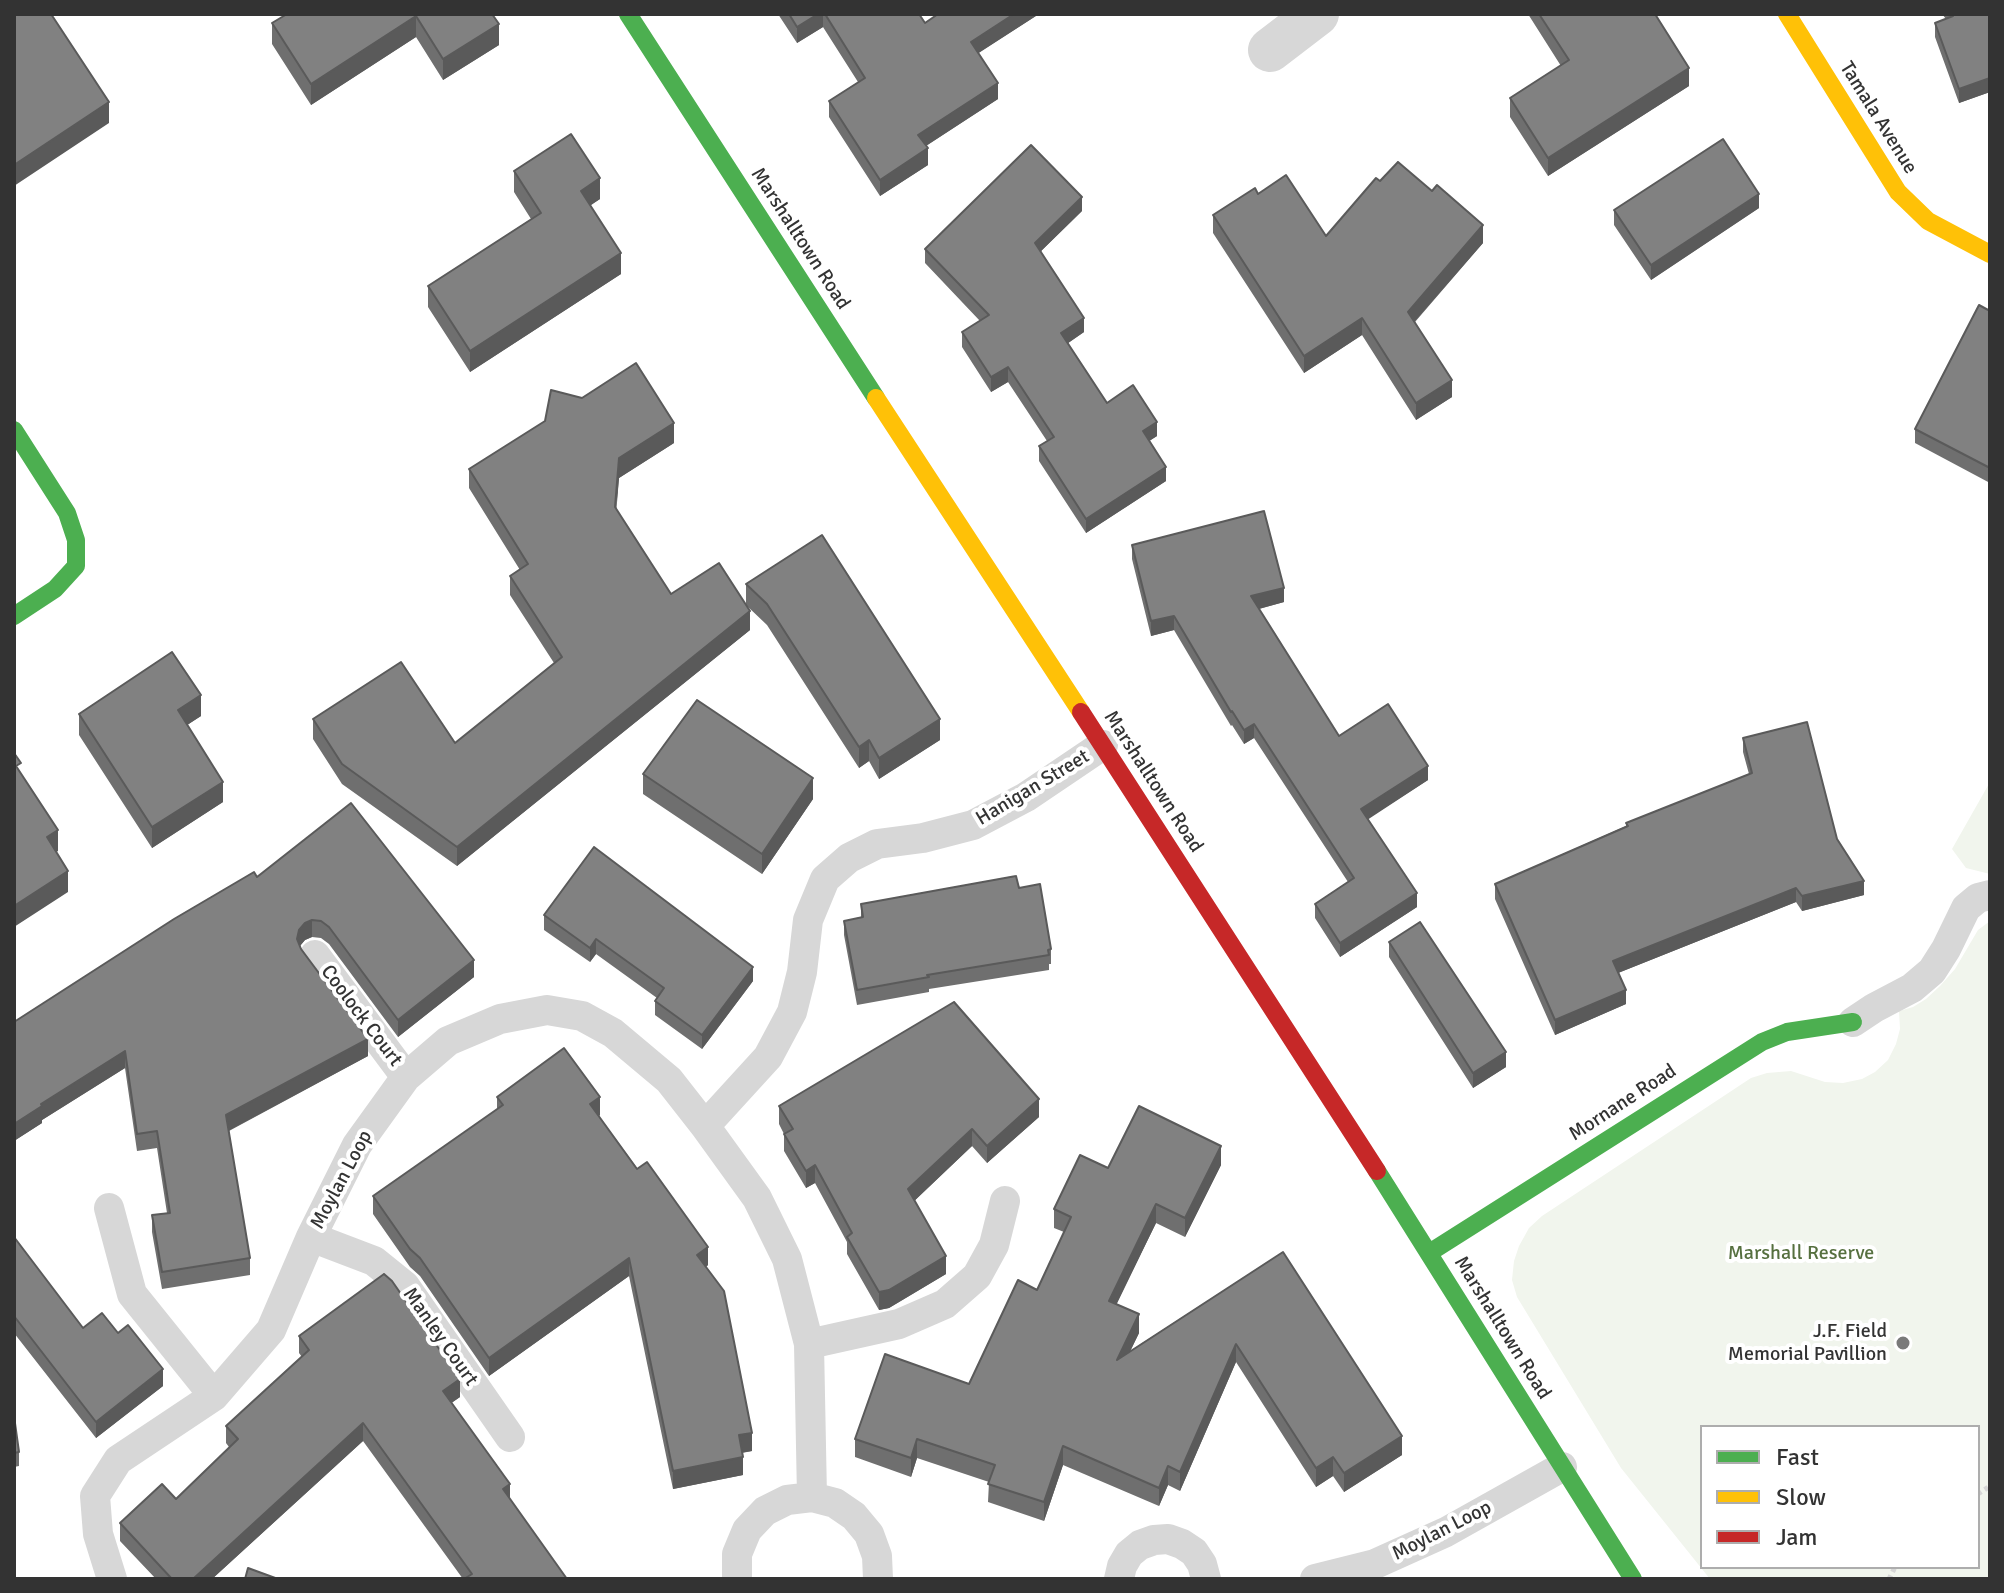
<!DOCTYPE html>
<style>
body{margin:0}
#map{position:relative;width:2004px;height:1593px;overflow:hidden;background:#fff;font-family:Signika,sans-serif}
canvas{display:block}
.frame{position:absolute;inset:0;border:16px solid #333;pointer-events:none}
.legend{position:absolute;left:1700px;top:1425px;width:280px;height:144px;box-sizing:border-box;background:#fff;border:2px solid #adadad;margin:0;padding:10px 14px;list-style:none;font-size:24px;color:#333}
.legend li{display:flex;align-items:center;gap:16px;height:40px}
.legend b{width:40px;border:2px solid #adadad}
</style>
<div id="map">
<canvas width="2004" height="1593"></canvas>
<div class="frame"></div>
<ul class="legend">
<li><b style="height:10px;background:#4caf50"></b>Fast</li>
<li><b style="height:10px;background:#ffc107"></b>Slow</li>
<li><b style="height:10px;background:#c62828"></b>Jam</li>
</ul>
</div>
<script>
const ctx = document.querySelector('canvas').getContext('2d');
ctx.lineJoin = 'round';
function fill(path, color) {
  ctx.fillStyle = color;
  ctx.fill(path, 'evenodd');
}
function shape(rows) {
  const path = new Path2D();
  for (const r of rows) {
    path.moveTo(r[0], r[1]);
    for (let i = 2; i < r.length; i += 2) path.lineTo(r[i], r[i + 1]);
  }
  return path;
}
function strokePath(path, color, width, dash) {
  ctx.strokeStyle = color;
  ctx.lineWidth = width;
  ctx.lineCap = dash ? 'butt' : 'round';
  ctx.setLineDash(dash || []);
  ctx.stroke(path);
}
function write(font, color, halo, rows, align = 'center') {
  ctx.font = font + ' Signika,sans-serif';
  ctx.lineWidth = 8;
  ctx.setLineDash([]);
  ctx.textBaseline = 'middle';
  ctx.strokeStyle = halo;
  ctx.fillStyle = color;
  for (const [text, x, y, turn = 0] of rows) {
    ctx.save();
    ctx.translate(x, y);
    ctx.rotate((+turn || 0) * Math.PI / 180);
    ctx.textAlign = isNaN(turn) ? turn : align;
    if (halo) ctx.strokeText(text, 0, 0);
    ctx.fillText(text, 0, 0);
    ctx.restore();
  }
}
fill(shape([
 [1990,782,1990,874,1966,868,1952,849],
 [1990,921,1990,1579,1710,1579,1621,1468,1517,1297,1512,1280,1514,1261,1519,1246,1529,1228,1542,1216,1751,1078,1767,1073,1791,1071,1825,1082,1843,1083,1862,1079,1875,1072,1888,1060,1896,1044,1900,1029,1899,1011,1913,1007,1926,999,1940,986,1955,969,1978,930],
 [1702,1427,1978,1427,1978,1567,1702,1567]
]), '#f1f5ed');
strokePath(shape([
 [1978,1494,1990,1486],
 [1889,1579,1895,1567]
]), '#d6d6d6', 5, [4, 4]);
strokePath(shape([
 [315,955,406,1077],
 [1853,1022,1874,1008,1912,988,1932,971,1946,949,1966,908,1978,898,1990,895],
 [705,1126,768,1057,792,1012,802,972,808,920,825,879,849,858,877,844,923,838,973,825,1026,797,1103,745],
 [109,1208,132,1294,214,1396],
 [311,1237,374,1261,405,1286,510,1437],
 [809,1344,899,1324,945,1304,977,1276,994,1245,1005,1201],
 [112,1579,98,1534,95,1496,118,1460,214,1396,271,1330,311,1237,357,1145,406,1077,448,1041,500,1019,547,1010,582,1016,613,1033,669,1080,705,1126,757,1198,787,1259,809,1344,812,1497],
 [737,1579,737,1554,747,1530,765,1511,787,1500,812,1497,835,1503,854,1516,869,1534,877,1556,878,1579],
 [1119,1579,1122,1566,1129,1554,1140,1545,1154,1540,1168,1539,1182,1544,1194,1552,1202,1564,1206,1579],
 [1315,1579,1375,1564,1446,1532,1562,1467]
]), '#d7d7d7', 30);
strokePath(shape([
 [1270,50,1317,14]
]), '#d7d7d7', 44);
strokePath(shape([
 [628,14,876,398],
 [14,430,67,513,76,540,76,566,55,589,14,616],
 [1377,1171,1633,1579],
 [1429,1253,1762,1042,1787,1032,1853,1022]
]), '#4caf50', 18);
strokePath(shape([
 [1787,14,1898,192,1928,221,1990,254],
 [876,398,1081,712]
]), '#ffc107', 18);
strokePath(shape([
 [1081,712,1377,1171]
]), '#c62828', 18);
fill(shape([
 [492,14,499,45,443,80,416,37,311,105,272,44,272,23],
 [778,14,919,14,925,23,938,14,1039,14,978,53,998,99,926,146,928,165,880,196,829,117,829,101,858,82,823,27,797,43],
 [1528,14,1655,14,1689,86,1548,176,1510,117,1510,98,1561,66],
 [1942,14,1990,14,1990,92,1959,103,1935,37,1935,23,1946,19],
 [514,171,600,199,590,205,621,274,470,372,428,307,428,286,531,219,514,192],
 [1380,181,1483,243,1415,322,1452,397,1416,420,1362,335,1304,373,1213,233,1213,215,1258,194,1326,236],
 [1759,208,1651,280,1614,225,1614,210],
 [1082,211,1041,251,1084,332,1068,343,1107,403,1157,436,1149,441,1166,481,1086,533,1039,461,1039,446,1047,441,1008,382,991,392,962,347,962,332,980,321,925,263,925,249],
 [1990,311,1990,483,1915,443,1915,429],
 [674,443,619,478,616,509,671,594,750,630,457,866,342,784,313,739,313,719,455,743,554,663,510,595,510,576,520,570,469,488,469,469],
 [1132,545,1284,602,1259,609,1339,736,1428,780,1367,819,1417,907,1340,957,1315,918,1315,904,1348,882,1254,738,1244,744,1232,725,1231,726,1174,630,1151,636,1132,559],
 [746,584,940,740,879,779,869,761,859,768,767,625,746,605],
 [79,714,201,716,187,725,223,802,152,848,79,735],
 [1743,738,1837,839,1864,895,1802,911,1796,902,1618,973,1626,1004,1555,1035,1495,899,1495,884,1626,826,1626,823,1749,774,1743,752],
 [643,774,813,799,762,874,643,794],
 [257,877,474,977,398,1037,329,944,321,938,312,937,305,940,300,946,368,1056,229,1131,250,1258,250,1275,162,1289,152,1232,152,1215,167,1213,157,1148,137,1151,125,1068,42,1120,42,1123,14,1141],
 [1019,888,1051,949,1051,964,1049,964,1049,970,929,989,929,992,857,1005,844,935,844,921,861,917,861,904],
 [544,915,753,981,702,1049,655,1015,655,1001,657,998,596,954,590,962,544,930],
 [1389,942,1506,1067,1473,1088,1389,957],
 [497,1097,600,1115,599,1116,708,1265,706,1267,752,1451,742,1453,743,1475,673,1489,629,1276,489,1376,420,1276,410,1267,373,1214,373,1196,497,1110],
 [779,1106,1039,1117,987,1163,972,1146,914,1201,946,1274,889,1308,879,1310,847,1254,847,1242,815,1183,806,1188,784,1151,784,1134,779,1124],
 [1221,1165,1185,1237,1156,1223,1116,1304,1139,1333,1130,1351,1283,1252,1402,1455,1344,1492,1333,1476,1316,1487,1236,1362,1180,1491,1168,1485,1159,1506,1063,1465,1044,1521,988,1502,989,1482,917,1458,911,1477,855,1457,855,1439,969,1384,1037,1290,1064,1232,1054,1228,1054,1209,1108,1168],
 [14,1237,83,1328,163,1386,96,1438,14,1333],
 [299,1336,460,1397,451,1403,510,1499,567,1579,463,1579,363,1441,212,1579,156,1579,120,1541,120,1523,176,1499,229,1447,226,1443,226,1426,302,1357,299,1353],
 [14,1416,19,1452,19,1466,14,1467]
]), '#6f6f6f');
fill(shape([
 [818,14,823,14,823,27,797,43,797,27],
 [1014,14,1039,14,971,58,971,42],
 [416,16,416,37,311,105,311,84],
 [499,24,499,45,443,80,443,59],
 [1689,68,1689,86,1548,176,1548,158],
 [1990,78,1990,92,1959,103,1959,89],
 [998,83,998,99,918,151,918,135],
 [109,102,109,123,14,186,14,165],
 [928,148,928,165,880,196,880,180],
 [600,178,600,199,581,212,581,191],
 [1759,194,1759,208,1651,280,1651,265],
 [1082,197,1082,211,1035,257,1035,243],
 [1483,225,1483,243,1408,329,1408,312],
 [621,253,621,274,470,372,470,351],
 [1084,318,1084,332,1061,348,1061,333],
 [1362,318,1362,335,1304,373,1304,356],
 [1008,367,1008,382,991,392,991,377],
 [1452,380,1452,397,1416,420,1416,403],
 [1157,422,1157,436,1143,445,1143,431],
 [674,423,674,443,619,478,615,527,619,458],
 [1166,467,1166,481,1086,533,1086,519],
 [1284,588,1284,602,1251,611,1251,596],
 [750,611,750,630,457,866,457,847],
 [1174,616,1174,630,1151,636,1151,621],
 [201,695,201,716,178,731,178,710],
 [940,719,940,740,879,779,879,758],
 [1254,724,1254,738,1244,744,1244,730],
 [869,740,869,761,859,768,859,747],
 [1428,766,1428,780,1361,824,1361,809],
 [813,778,813,799,762,874,762,854],
 [223,782,223,802,152,848,152,827],
 [58,830,58,851,47,858,47,837],
 [68,871,68,892,14,927,14,906],
 [1864,881,1864,895,1802,911,1802,896],
 [1796,888,1796,902,1613,975,1613,961],
 [1417,893,1417,907,1340,957,1340,943],
 [312,920,312,937,305,940,299,947,297,939,299,930,305,923],
 [596,939,596,954,590,962,590,948],
 [474,960,474,977,398,1037,398,1020],
 [753,967,753,981,702,1049,702,1035],
 [1626,990,1626,1004,1555,1035,1555,1020],
 [368,1039,368,1056,226,1132,226,1115],
 [125,1051,125,1068,42,1120,42,1123,14,1141,14,1124,41,1104],
 [1506,1052,1506,1067,1473,1088,1473,1073],
 [600,1097,600,1115,590,1122,590,1104],
 [1039,1099,1039,1117,987,1163,987,1146],
 [972,1129,972,1146,908,1207,908,1189],
 [1221,1146,1221,1165,1185,1237,1185,1218],
 [815,1165,815,1183,806,1188,806,1171],
 [1156,1204,1156,1223,1109,1320,1109,1301],
 [708,1247,708,1265,697,1273,697,1255],
 [946,1256,946,1274,889,1308,879,1310,879,1292],
 [629,1258,629,1276,489,1376,489,1358],
 [1139,1314,1139,1333,1117,1379,1117,1360],
 [1236,1344,1236,1362,1180,1491,1180,1472],
 [163,1369,163,1386,96,1438,96,1422],
 [460,1379,460,1397,443,1409,443,1391],
 [363,1423,363,1441,212,1579,193,1579],
 [752,1433,752,1451,739,1453,739,1435],
 [1402,1436,1402,1455,1344,1492,1344,1473],
 [917,1439,917,1458,911,1477,911,1458],
 [1063,1446,1063,1465,1044,1521,1044,1502],
 [743,1457,743,1475,673,1489,673,1471],
 [1333,1457,1333,1476,1316,1487,1316,1468],
 [1168,1466,1168,1485,1159,1506,1159,1488],
 [510,1484,510,1502,503,1489]
]), '#5a5a5a');
const building = shape([
 [14,14,51,14,109,102,14,165,14,14],
 [287,14,492,14,499,24,443,59,416,16,311,84,272,23,287,14],
 [789,14,818,14,797,27,789,14],
 [825,14,919,14,925,23,938,14,1014,14,971,42,998,83,918,135,928,148,880,180,829,101,865,78,825,14],
 [1539,14,1655,14,1689,68,1548,158,1510,98,1569,60,1539,14],
 [1952,14,1990,14,1990,78,1959,89,1935,23,1953,16,1952,14],
 [571,134,600,178,581,191,621,253,470,351,428,286,541,213,514,171,571,134],
 [1723,139,1759,194,1651,265,1614,210,1723,139],
 [1031,145,1082,197,1035,243,1084,318,1061,333,1107,403,1133,385,1157,422,1143,431,1166,467,1086,519,1039,446,1054,437,1008,367,991,377,962,332,989,315,925,249,1031,145],
 [1398,162,1432,191,1437,185,1483,225,1408,312,1452,380,1416,403,1362,318,1304,356,1213,215,1255,188,1258,194,1286,175,1326,236,1376,178,1380,181,1398,162],
 [1979,305,1990,311,1990,468,1915,429,1979,305],
 [636,363,674,423,619,458,615,507,671,594,719,563,750,611,457,847,342,764,313,719,401,662,455,743,562,657,510,576,528,564,469,469,545,421,551,390,582,398,636,363],
 [1264,511,1284,588,1251,596,1339,736,1388,704,1428,766,1361,809,1417,893,1340,943,1315,904,1354,878,1254,724,1244,730,1232,711,1231,712,1174,616,1151,621,1132,545,1264,511],
 [822,535,940,719,879,758,869,740,859,747,767,604,746,584,822,535],
 [172,652,201,695,178,710,223,782,152,827,79,714,172,652],
 [697,700,813,778,762,854,643,774,697,700],
 [1807,722,1837,839,1864,881,1802,896,1796,888,1613,961,1626,990,1555,1020,1495,884,1628,826,1626,823,1752,773,1743,738,1807,722],
 [14,753,21,763,16,766,58,830,47,837,68,871,14,906,14,753],
 [351,803,474,960,398,1020,329,927,321,921,312,920,305,923,299,930,297,939,301,949,368,1039,226,1115,250,1258,162,1272,152,1215,170,1213,157,1131,137,1134,125,1051,41,1104,42,1106,14,1124,14,1022,174,919,254,872,257,877,351,803],
 [594,847,753,967,702,1035,655,1001,664,988,596,939,590,948,544,915,594,847],
 [1016,876,1019,888,1040,884,1051,949,1048,950,1049,955,927,975,929,977,857,990,844,921,863,917,861,904,1016,876],
 [1420,922,1506,1052,1473,1073,1389,942,1420,922],
 [954,1002,1039,1099,987,1146,972,1129,908,1189,946,1256,889,1290,879,1292,847,1237,852,1233,815,1165,806,1171,784,1134,793,1129,779,1106,954,1002],
 [564,1048,600,1097,590,1104,637,1169,647,1162,708,1247,697,1255,724,1291,752,1433,739,1435,743,1457,673,1471,629,1258,489,1358,420,1258,410,1249,373,1196,503,1105,497,1097,564,1048],
 [1139,1106,1221,1146,1185,1218,1156,1204,1109,1301,1139,1314,1117,1360,1283,1252,1402,1436,1344,1473,1333,1457,1316,1468,1236,1344,1180,1472,1168,1466,1159,1488,1063,1446,1044,1502,988,1484,995,1465,917,1439,911,1458,855,1439,885,1354,969,1384,1018,1280,1037,1290,1071,1217,1054,1209,1080,1155,1108,1168,1139,1106],
 [14,1237,83,1328,102,1313,118,1333,128,1325,163,1369,96,1422,14,1316,14,1237],
 [384,1274,392,1281,460,1379,443,1391,510,1484,503,1489,567,1579,464,1579,472,1574,363,1423,193,1579,172,1579,120,1523,162,1484,176,1499,238,1439,226,1426,309,1350,299,1336,384,1274],
 [14,1416,19,1452,14,1453,14,1416],
 [248,1568,278,1579,245,1579,248,1568]
]);
fill(building, '#818181');
strokePath(building, '#5a5a5a', 2);
for (const [x, y, r, color] of [
 [1903,1343,8,"#7a7a7a"]
]) {
  const dot = new Path2D();
  dot.arc(x, y, r, 0, 2 * Math.PI);
  ctx.fillStyle = color;
  ctx.fill(dot);
  strokePath(dot, '#fff', 3);
}
write('20px', '#333', '#fff', [
 ["Tamala Avenue",1878,118,58],
 ["Marshalltown Road",800,239,57],
 ["Marshalltown Road",1153,782,57],
 ["Hanigan Street",1033,788,-31],
 ["Coolock Court",361,1016,53],
 ["Mornane Road",1623,1103,-33],
 ["Moylan Loop",342,1180,-62],
 ["Marshalltown Road",1502,1328,58],
 ["Manley Court",440,1337,55],
 ["Moylan Loop",1442,1531,-27]
]);
write('20px', '#56703f', '#fff', [
 ["Marshall Reserve",1801,1254]
]);
write('20px', '#333', '#fff', [
 ["J.F. Field",1887,1332],
 ["Memorial Pavillion",1887,1355]
], 'right');
</script>
